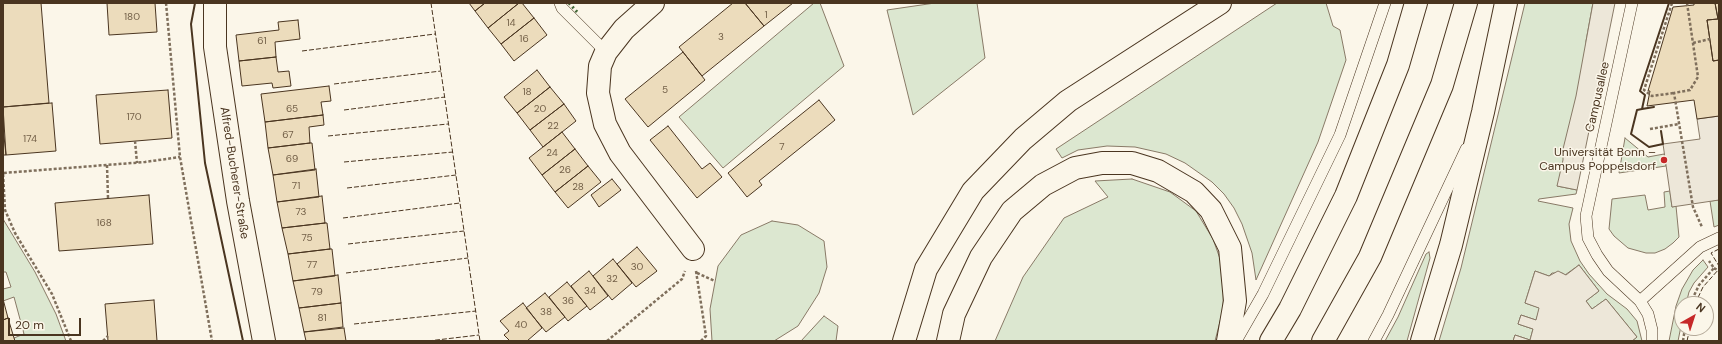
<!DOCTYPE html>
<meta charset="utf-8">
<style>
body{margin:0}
#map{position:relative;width:1722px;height:344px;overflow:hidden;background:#fbf6e9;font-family:"DM Sans",sans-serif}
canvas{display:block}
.frame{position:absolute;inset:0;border:4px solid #4a3520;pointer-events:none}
.north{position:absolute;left:1674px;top:296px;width:40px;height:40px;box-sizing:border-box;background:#fbf6e9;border:1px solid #b4a999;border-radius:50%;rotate:39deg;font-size:11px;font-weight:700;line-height:16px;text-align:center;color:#4a3520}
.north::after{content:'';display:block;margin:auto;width:14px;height:18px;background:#c62828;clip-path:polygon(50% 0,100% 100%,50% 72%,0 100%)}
.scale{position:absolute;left:8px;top:318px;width:73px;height:18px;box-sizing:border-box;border:2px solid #4a3520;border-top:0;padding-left:5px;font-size:12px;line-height:14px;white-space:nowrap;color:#4a3520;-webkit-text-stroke:3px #fbf6e9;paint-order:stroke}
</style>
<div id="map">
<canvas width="1722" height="344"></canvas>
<div class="frame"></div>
<div class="north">N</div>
<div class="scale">20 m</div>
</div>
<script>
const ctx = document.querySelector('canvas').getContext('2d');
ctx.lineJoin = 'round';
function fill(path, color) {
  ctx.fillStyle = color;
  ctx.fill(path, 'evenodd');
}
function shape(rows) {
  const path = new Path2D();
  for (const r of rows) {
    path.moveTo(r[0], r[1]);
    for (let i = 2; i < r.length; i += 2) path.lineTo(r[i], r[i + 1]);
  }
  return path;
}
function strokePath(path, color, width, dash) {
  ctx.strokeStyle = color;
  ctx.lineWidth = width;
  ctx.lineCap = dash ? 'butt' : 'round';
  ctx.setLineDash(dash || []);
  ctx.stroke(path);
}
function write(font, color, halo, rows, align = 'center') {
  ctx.font = font + ' "DM Sans",sans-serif';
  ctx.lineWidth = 3;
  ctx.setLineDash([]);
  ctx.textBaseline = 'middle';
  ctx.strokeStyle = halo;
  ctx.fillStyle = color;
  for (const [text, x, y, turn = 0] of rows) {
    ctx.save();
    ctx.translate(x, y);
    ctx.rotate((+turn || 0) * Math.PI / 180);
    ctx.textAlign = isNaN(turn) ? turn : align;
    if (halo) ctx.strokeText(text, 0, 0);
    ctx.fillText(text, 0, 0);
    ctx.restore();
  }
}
const green = shape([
 [814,3,820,3,844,66,723,168,679,117,814,3],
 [935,3,977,3,985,58,913,115,887,10,935,3],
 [1277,3,1326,3,1333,26,1340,30,1346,60,1318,142,1256,280,1252,253,1242,224,1234,208,1224,194,1212,182,1185,163,1166,154,1135,147,1107,146,1078,150,1062,158,1056,149,1277,3],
 [1525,3,1593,3,1586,41,1583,153,1557,186,1577,190,1576,194,1539,199,1538,201,1573,208,1569,224,1571,241,1580,261,1589,274,1607,294,1627,309,1637,321,1642,341,1632,341,1637,337,1606,299,1592,309,1586,301,1599,291,1579,265,1565,275,1562,273,1552,273,1549,276,1535,271,1525,303,1540,308,1536,320,1521,315,1518,324,1533,329,1530,340,1515,335,1513,341,1439,341,1461,268,1525,3],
 [1625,138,1648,157,1664,154,1666,166,1619,173,1625,138],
 [1132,179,1170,192,1196,211,1213,239,1224,270,1223,310,1215,341,995,341,1023,277,1064,218,1108,197,1095,181,1132,179],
 [1670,191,1672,207,1676,206,1679,237,1673,243,1665,249,1655,253,1646,253,1628,248,1614,236,1609,229,1612,199,1645,195,1648,210,1665,207,1664,192,1670,191],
 [1719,200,1719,225,1714,227,1710,201,1719,200],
 [3,219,35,272,56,314,66,341,15,341,14,338,24,334,14,297,3,301,3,289,11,287,6,272,3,272,3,219],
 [772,221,798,225,824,241,827,267,819,293,798,326,774,341,712,341,710,309,718,266,741,235,772,221],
 [1429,252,1430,258,1407,341,1385,341,1398,317,1426,254,1429,252],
 [1703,260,1708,267,1694,283,1689,292,1686,304,1682,304,1682,321,1678,341,1669,341,1676,306,1682,289,1693,270,1703,260],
 [824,316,838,326,836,341,801,341,824,316]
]);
fill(green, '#dce7d0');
strokePath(green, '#887966', 1);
const parking = shape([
 [1593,3,1615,3,1577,190,1557,186,1563,160,1563,149,1576,96,1593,3],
 [1719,116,1719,200,1672,207,1663,144,1700,139,1697,119,1719,116],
 [1579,265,1599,291,1586,301,1592,309,1606,299,1637,337,1632,341,1513,341,1515,335,1530,340,1533,329,1518,324,1521,315,1536,320,1539,308,1525,303,1535,271,1549,276,1558,271,1566,275,1579,265]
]);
fill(parking, '#ede7d9');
strokePath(parking, '#887966', 1);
const building = shape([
 [3,3,41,3,49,103,3,107,3,3],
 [107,3,155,3,157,32,109,35,107,3],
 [469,3,485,3,475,11,469,3],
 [485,3,519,3,488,28,475,11,485,3],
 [519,3,522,3,534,18,501,44,488,28,519,3],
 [733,3,745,3,764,26,702,76,679,47,733,3],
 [745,3,793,3,764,26,745,3],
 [1694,3,1715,3,1718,19,1707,20,1713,61,1719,60,1719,116,1697,119,1694,100,1647,106,1650,91,1648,91,1673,7,1694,5,1694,3],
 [1715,3,1719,3,1719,60,1713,61,1707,20,1718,19,1715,3],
 [534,18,547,35,514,61,501,44,534,18],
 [298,20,300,39,275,42,276,57,239,61,236,35,279,30,278,22,298,20],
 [683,52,705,80,648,127,625,99,683,52],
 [276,57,278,72,289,71,291,86,273,88,272,83,242,86,239,61,276,57],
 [537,70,550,87,517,113,504,97,537,70],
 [329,86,331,101,321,102,323,115,265,122,261,94,329,86],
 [550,87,564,104,530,130,517,113,550,87],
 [168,90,172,138,100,144,96,95,168,90],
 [819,100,835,120,759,181,762,185,747,197,728,173,819,100],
 [52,103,56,151,6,155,3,107,52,103],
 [564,104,576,121,543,147,530,130,564,104],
 [323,115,324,125,309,127,310,143,268,148,265,122,323,115],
 [668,126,702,169,710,163,722,177,697,198,650,140,668,126],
 [3,127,6,155,3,155,3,127],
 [562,132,575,149,542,175,529,158,562,132],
 [310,143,312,143,315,170,273,175,268,148,310,143],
 [575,149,588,166,555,192,542,175,575,149],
 [588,166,601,182,568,208,555,192,588,166],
 [316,169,319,197,277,202,273,175,316,169],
 [612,179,621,190,599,207,591,195,612,179],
 [149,195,153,244,59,251,55,203,149,195],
 [322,196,325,223,282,228,277,202,322,196],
 [325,223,327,223,330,249,288,254,282,228,325,223],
 [637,247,657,271,636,287,617,264,637,247],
 [330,249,332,249,335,276,293,281,288,254,330,249],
 [613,259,632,283,612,300,593,276,613,259],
 [589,271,608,296,590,310,571,286,589,271],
 [338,275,341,303,299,308,293,281,338,275],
 [567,282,587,306,568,321,549,297,567,282],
 [545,293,565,317,546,332,526,308,545,293],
 [3,299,8,318,3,320,3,299],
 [154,300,157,341,108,341,105,304,154,300],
 [341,303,343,327,304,332,299,308,341,303],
 [523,303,542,328,527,341,510,341,504,335,509,331,500,321,523,303],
 [8,318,14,338,15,341,3,341,3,320,8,318],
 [344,328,346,341,306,341,304,332,344,328]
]);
fill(building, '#ecdcbc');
strokePath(building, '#4a3520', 1);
const lane = shape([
 [560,3,562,8,606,52],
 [1632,3,1586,216,1588,238,1597,255,1608,271,1640,301,1648,314,1652,330,1652,341],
 [1640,301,1700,247,1719,238],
 [1236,341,1263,294,1340,135,1385,3],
 [1374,341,1388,315,1466,149]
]);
const street = shape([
 [215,3,215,47,238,201,264,341],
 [653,3,624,29,606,52,600,66,598,93,605,124,620,153,693,249]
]);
const highway = shape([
 [904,341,926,269,973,191,1023,139,1068,101,1220,3],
 [948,341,954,314,981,257,1012,211,1043,185,1075,168,1102,163,1132,163,1158,171,1194,192,1211,210,1230,248,1235,301,1228,341],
 [1271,341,1290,309,1346,196,1398,65,1416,3],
 [1323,341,1370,257,1442,85,1466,3],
 [1422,341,1451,245,1483,112,1506,3]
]);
strokePath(lane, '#4a3520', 12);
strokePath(street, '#4a3520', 24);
strokePath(highway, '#4a3520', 24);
strokePath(shape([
 [166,3,180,157,212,341],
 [1672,3,1644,90,1652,96,1674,93],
 [1687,3,1698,77,1690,90,1674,93,1693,207,1702,227],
 [1693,43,1710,39],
 [1650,129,1679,124],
 [135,141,137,163],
 [107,165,108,198],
 [1714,268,1719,271],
 [696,271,706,336,701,341],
 [697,273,715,281],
 [1690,304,1699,285,1714,268,1709,261],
 [71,341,52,294,15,233,5,210,3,173,145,162,180,157],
 [103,341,108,336],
 [607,341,682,279,685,271],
 [1683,341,1685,328]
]), '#7f6f5c', 2.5, [3, 2]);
strokePath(lane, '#fbf6e9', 11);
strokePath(street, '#fbf6e9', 22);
strokePath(highway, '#fbf6e9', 22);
strokePath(shape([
 [569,3,579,14]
]), '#436837', 3, [2, 3]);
strokePath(shape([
 [431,3,480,341],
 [302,51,435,34],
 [334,84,441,71],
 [344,110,445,97],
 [328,136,448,124],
 [344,162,453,152],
 [347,188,456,175],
 [343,218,460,203],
 [348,244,464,231],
 [1719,249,1711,253,1719,266],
 [346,273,468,258],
 [1695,304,1703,287,1719,269],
 [354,324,476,311],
 [428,341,479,335],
 [1687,341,1690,328]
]), '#4a3520', 1, [5, 2]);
strokePath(shape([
 [195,3,191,24,205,163,243,341],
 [1642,109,1654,107],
 [1661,131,1663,144,1649,147,1631,134,1637,110,1642,109,1645,95,1640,91,1669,3]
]), '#4a3520', 2);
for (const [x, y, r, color] of [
 [1664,160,4,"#c62828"]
]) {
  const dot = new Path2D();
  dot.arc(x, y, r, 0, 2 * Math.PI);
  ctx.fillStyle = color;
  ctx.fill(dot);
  strokePath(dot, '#fbf6e9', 1.5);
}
write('10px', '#725f47', null, [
 ["1",766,15],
 ["180",132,17],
 ["14",511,23],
 ["3",721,37],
 ["16",524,39],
 ["61",262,41],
 ["5",665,90],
 ["18",527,92],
 ["65",292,109],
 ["20",540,109],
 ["170",134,117],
 ["22",553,126],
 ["67",288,135],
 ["174",30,139],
 ["7",782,147],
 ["24",552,153],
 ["69",292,159],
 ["26",565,170],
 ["71",296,186],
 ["28",578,187],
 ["73",301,212],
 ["168",104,223],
 ["75",307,238],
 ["77",312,265],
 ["30",637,267],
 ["32",612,279],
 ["34",590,291],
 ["79",317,292],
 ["36",568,301],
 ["38",546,312],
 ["81",322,318],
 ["40",521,325]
]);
write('12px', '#4a3520', '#fbf6e9', [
 ["Campusallee",1598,97,-77],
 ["Alfred-Bucherer-Straße",234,173,81]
]);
write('12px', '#4a3520', '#fbf6e9', [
 ["Universität Bonn –",1656,153],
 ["Campus Poppelsdorf",1656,167]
], 'right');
</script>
